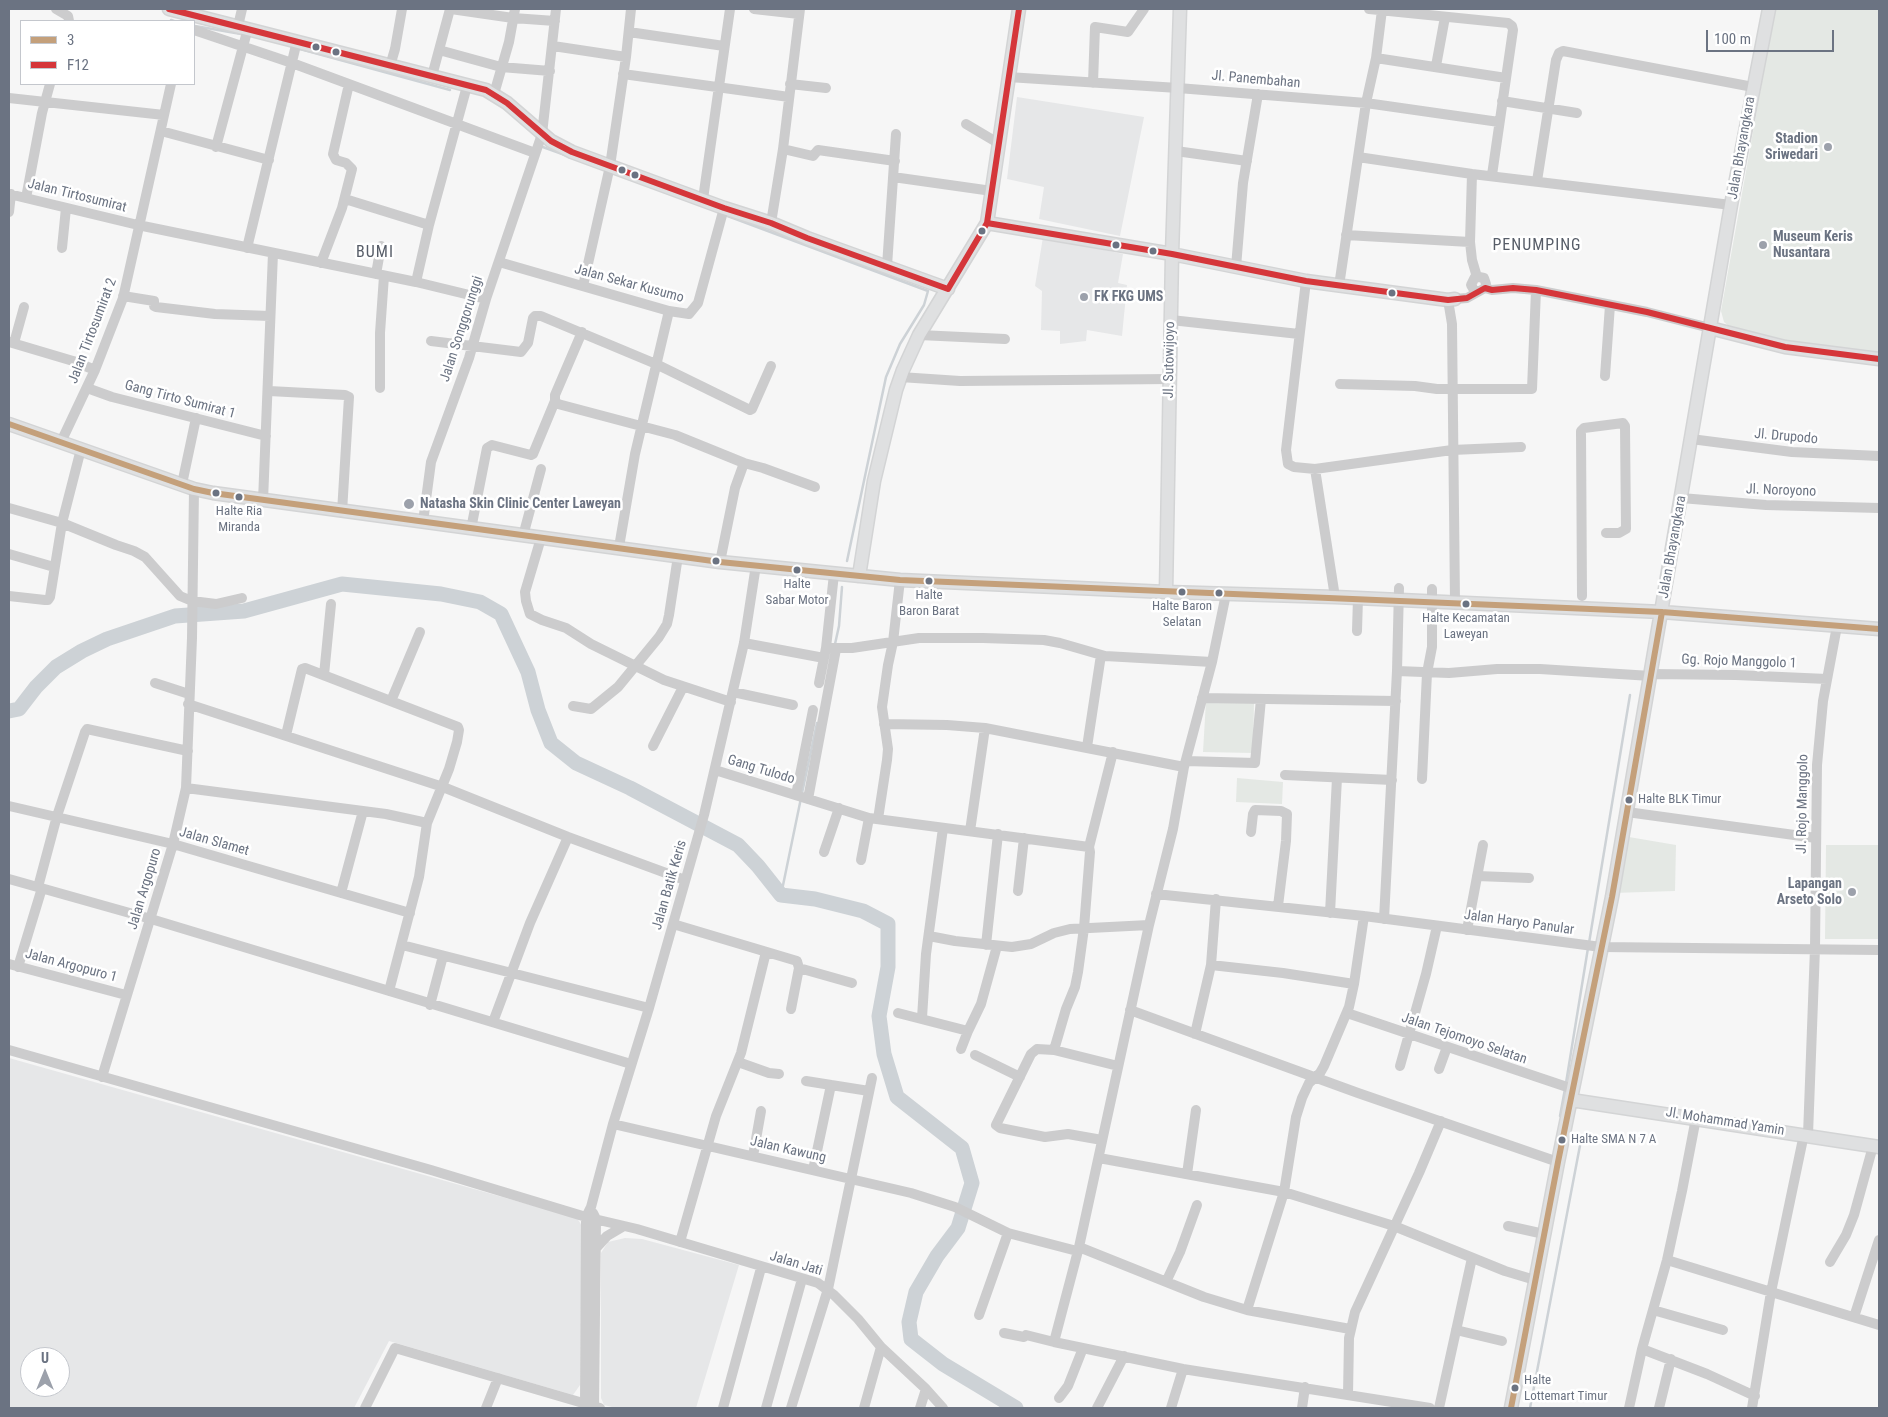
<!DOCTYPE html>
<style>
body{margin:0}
#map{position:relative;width:1888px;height:1417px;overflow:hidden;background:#f6f6f6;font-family:"Roboto Condensed",sans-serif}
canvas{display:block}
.frame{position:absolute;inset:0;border:10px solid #6b7382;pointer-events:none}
.legend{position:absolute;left:20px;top:20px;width:175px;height:65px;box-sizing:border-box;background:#fff;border:1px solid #c4c7cd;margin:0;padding:6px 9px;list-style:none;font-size:15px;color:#6b7382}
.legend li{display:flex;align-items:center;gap:10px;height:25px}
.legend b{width:25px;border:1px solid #c4c7cd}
.north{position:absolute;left:20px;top:1347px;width:50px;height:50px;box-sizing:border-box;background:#fff;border:1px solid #c4c7cd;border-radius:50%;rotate:0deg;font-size:14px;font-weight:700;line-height:20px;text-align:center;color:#6b7382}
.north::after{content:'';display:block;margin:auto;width:18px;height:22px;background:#9ca1ab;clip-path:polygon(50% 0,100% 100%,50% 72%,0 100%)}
.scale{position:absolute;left:1706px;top:30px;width:128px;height:22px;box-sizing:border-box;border:2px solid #6b7382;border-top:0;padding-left:6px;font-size:15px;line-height:18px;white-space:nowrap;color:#6b7382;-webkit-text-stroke:4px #fff;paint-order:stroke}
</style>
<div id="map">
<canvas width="1888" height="1417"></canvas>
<div class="frame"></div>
<ul class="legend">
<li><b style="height:6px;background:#c4a07b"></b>3</li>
<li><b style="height:6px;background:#d5363a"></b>F12</li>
</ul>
<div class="north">U</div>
<div class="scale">100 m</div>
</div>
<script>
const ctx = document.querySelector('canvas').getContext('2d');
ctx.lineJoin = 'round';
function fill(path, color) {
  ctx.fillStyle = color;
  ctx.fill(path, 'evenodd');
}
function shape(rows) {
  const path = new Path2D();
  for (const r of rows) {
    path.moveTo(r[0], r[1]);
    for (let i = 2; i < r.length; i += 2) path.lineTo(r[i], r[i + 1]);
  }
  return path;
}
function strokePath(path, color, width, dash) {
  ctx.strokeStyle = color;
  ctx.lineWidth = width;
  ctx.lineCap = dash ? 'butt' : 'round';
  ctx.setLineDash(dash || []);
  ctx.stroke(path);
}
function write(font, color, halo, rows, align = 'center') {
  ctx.font = font + ' "Roboto Condensed",sans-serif';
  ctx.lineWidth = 5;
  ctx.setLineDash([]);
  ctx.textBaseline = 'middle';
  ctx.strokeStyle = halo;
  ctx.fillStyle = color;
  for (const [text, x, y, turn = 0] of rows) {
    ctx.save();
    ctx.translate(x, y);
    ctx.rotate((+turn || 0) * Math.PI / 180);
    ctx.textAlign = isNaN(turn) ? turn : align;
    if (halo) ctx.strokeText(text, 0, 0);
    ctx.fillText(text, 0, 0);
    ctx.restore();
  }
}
fill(shape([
 [1017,97,1144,117,1120,236,1039,219,1044,187,1007,179],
 [1043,237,1123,254,1118,283,1127,285,1122,336,1087,330,1086,341,1060,344,1060,331,1041,330,1042,291,1035,286],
 [9,1058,577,1218,582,1226,580,1385,573,1395,389,1341,354,1408,9,1408],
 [30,1357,60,1357,60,1387,30,1387],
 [625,1238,642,1239,739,1265,696,1408,616,1408,604,1405,601,1398,601,1253,608,1242]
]), '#e6e7e8');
fill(shape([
 [1775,9,1879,9,1879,354,1796,344,1732,329,1724,322,1721,311],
 [1206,701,1254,703,1253,753,1203,752],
 [1237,778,1283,782,1282,804,1236,802],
 [1623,836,1676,845,1675,891,1613,893],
 [1826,845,1879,845,1879,939,1825,939]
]), '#e4e8e4');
strokePath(shape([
 [171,20,174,21],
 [195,26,241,34],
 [300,49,450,90],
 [540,146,565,155],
 [725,215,928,291,924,305,900,344,886,377,847,561],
 [835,644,839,626,842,587],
 [802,793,817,723],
 [781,895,801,798],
 [1589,943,1630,695],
 [1566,1083,1588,948],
 [1560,1116,1565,1089],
 [1530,1408,1582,1135]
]), '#cdd2d6', 2.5);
strokePath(shape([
 [9,711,19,709,36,687,56,667,82,651,107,639,175,616,244,611,342,584,441,594,480,602,501,614,528,672,538,710,551,743,576,763,630,788,738,845,758,866,781,895,815,899,863,911,888,924,888,967,879,1016,884,1054,897,1097,962,1148,972,1183,958,1228,937,1256,916,1292,909,1322,911,1339,943,1364,1016,1408]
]), '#cdd2d6', 15);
const major = shape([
 [169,9,486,90,507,103,551,141,572,152,724,208,771,223,807,238,948,289],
 [987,223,1172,254,1306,281,1448,300,1455,299],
 [1710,328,1785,347,1879,359],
 [9,424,194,489,213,493,720,562,900,580,1166,592,1335,597,1662,612,1879,629],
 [859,576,874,481,896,390,903,370,919,335,987,223,1019,9],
 [1166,592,1172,254,1180,9],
 [1571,1100,1879,1147],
 [1511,1408,1558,1162,1612,897,1731,205,1769,9]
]);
strokePath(major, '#d3d4d5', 15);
strokePath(shape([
 [56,9,68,16,69,21],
 [451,9,513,18,555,21],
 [754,9,799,14],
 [1369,9,1508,23,1512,26,1513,30,1492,175],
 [238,26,242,9],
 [194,30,292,63,535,153],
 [629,32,724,46],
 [553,46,626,57],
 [439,50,501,67,550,71],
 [1376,58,1506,78],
 [390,66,395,49,402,9],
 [1436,66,1445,17],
 [623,74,789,97],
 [432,76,450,9],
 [1008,77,1178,88,1366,103,1499,122],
 [1093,83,1095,27,1128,32,1144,9],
 [790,84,826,88],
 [494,94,509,42,515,9],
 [9,98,164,115],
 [1502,101,1577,113],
 [966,124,998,143],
 [161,131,269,160],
 [216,147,248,28],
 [783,149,813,156,818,150,895,161],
 [1176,151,1247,161],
 [1358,157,1472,174,1731,205],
 [1472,174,1470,242,1472,260,1477,277],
 [893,177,992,191],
 [1537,181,1556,60,1559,53,1563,51,1753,87],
 [9,194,138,225,416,282,486,299],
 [26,198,42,113,50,84],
 [345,199,429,225],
 [703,199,730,9],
 [9,212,11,194],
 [771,223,783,149,800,9],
 [1346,235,1470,242],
 [62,248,66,208],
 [247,248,297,41],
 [499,262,669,311,689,314,698,303,724,208],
 [321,263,342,208,352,169,346,163,336,160,333,154,349,84],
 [887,266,896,134],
 [1236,267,1243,183,1258,94],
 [376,274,381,246],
 [1306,281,1286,450,1288,464,1294,467,1315,469,1452,450,1521,447],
 [416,282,429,225,467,86],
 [583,286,610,166,626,57,631,9],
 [1339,286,1366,103,1376,58,1382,10],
 [1478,291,1474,290,1471,285,1475,277,1479,277,1484,278,1486,284,1485,288],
 [123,296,154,301,154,306,156,307,215,314,270,316],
 [1455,299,1467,298,1485,288,1492,290,1513,288,1536,290,1647,312,1710,328],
 [1448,300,1452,324,1455,602],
 [1171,320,1299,334],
 [919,335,1005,339],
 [431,341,521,352,528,343,533,318,535,316,541,316,656,364,750,410,752,409,771,366],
 [9,342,73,361,95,370],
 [14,343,24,307],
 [1605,376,1610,305],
 [900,377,960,381,1170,379],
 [1340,384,1415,386,1437,389,1532,389,1536,290],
 [87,388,112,397,266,436],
 [380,388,380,333,384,276],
 [269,391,345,395,349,397,342,512],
 [555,401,558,404,675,435,744,463,763,468,815,487],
 [1691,439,1792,452,1879,456],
 [61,442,95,370,123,298,171,84],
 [1315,469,1335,597],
 [182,484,196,418],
 [1681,498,1766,505,1879,508],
 [263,501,273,253],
 [9,508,62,523,116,545,134,551,145,557,180,596,192,601,216,604,242,598],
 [423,522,431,462,469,358,486,299,542,134,556,9],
 [471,529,487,448,492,445,531,455,533,454,555,401,555,395,582,332],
 [523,536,541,469],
 [541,538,525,592,526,601,530,614,542,620,566,628,591,644,664,680,731,702],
 [619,547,635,454,669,311],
 [9,554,54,567],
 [720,562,735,488,744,463],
 [1226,594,1212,662,1184,767,1173,829,1149,925,1079,1247,1054,1342,1183,1369,1430,1408],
 [9,596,45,600,48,600,50,597,62,523,81,449],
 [1582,596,1581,431,1584,428,1623,423,1625,426,1626,529,1619,533,1606,533],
 [1357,631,1358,598],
 [744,643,824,658],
 [826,648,852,648,919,638,983,638,1044,640,1060,643,1105,656,1212,662],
 [1397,671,1449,673,1497,669,1540,669,1651,676],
 [1651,674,1736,675,1827,679],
 [324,675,331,604],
 [155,683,189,694],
 [819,683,826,648,834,574],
 [733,692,793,705],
 [1202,698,1396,701],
 [391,701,420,632],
 [188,704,443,787,568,837,685,880],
 [573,706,591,709,618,687,659,637,667,624,669,615,678,556],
 [884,724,947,725,985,728,1184,767],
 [286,735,302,669,305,668,458,727,459,730,457,742,449,769,427,823],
 [653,746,683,687],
 [1087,747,1101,655],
 [1186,761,1255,763,1261,699],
 [715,770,869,818,1089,847,1090,852,1084,928,1078,972,1075,987,1066,1009,1054,1050],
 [1285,775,1392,780],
 [1422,779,1427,673,1432,647,1432,589],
 [186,788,386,814,427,823,419,877,389,991],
 [796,795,813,710],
 [808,799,836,649],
 [9,806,173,844,410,913],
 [1627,812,1816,838],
 [878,819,887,760,888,749,882,707,888,665,893,642,900,580],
 [970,831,985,728],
 [1251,832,1253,814,1255,810,1281,811,1287,814,1286,841,1278,906],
 [1089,847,1113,752],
 [824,852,839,808],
 [861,860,869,818],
 [1477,876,1529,878],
 [9,879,151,919,631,1064],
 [38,887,57,816,85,732,87,729,188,751],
 [1018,891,1024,838],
 [341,893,363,811],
 [1156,894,1364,916,1601,947,1879,950],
 [1330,913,1337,778],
 [1384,919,1397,671,1399,588],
 [673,924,797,961,799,968,791,1009],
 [1467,930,1483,845],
 [929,936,955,941,1012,947,1031,944,1054,933,1070,929,1149,925],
 [402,945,649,1008],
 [986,945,998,834],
 [9,964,126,995],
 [1211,965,1283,973,1354,984],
 [18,967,42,888],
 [799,968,852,983],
 [430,1005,443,956],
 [1130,1010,1358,1093,1558,1162],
 [898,1013,968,1031,981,1004,997,946],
 [1347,1013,1573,1089],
 [922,1018,926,954,943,828],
 [493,1022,530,923,568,837],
 [1195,1034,1211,965,1216,899],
 [961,1049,968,1031],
 [9,1050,431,1170,586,1217,637,1229,818,1283,834,1295,858,1319,881,1347,926,1389,943,1408],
 [975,1055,1020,1077],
 [738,1062,769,1073,779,1074],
 [1400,1066,1426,974,1437,926],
 [1439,1069,1447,1047],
 [102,1077,173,844,186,788,192,638,194,489],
 [806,1081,869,1091],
 [613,1124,911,1193,955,1207,1008,1233,1077,1251],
 [1808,1135,1815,948,1817,765,1823,701,1837,626],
 [1102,1140,1068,1134,1045,1137,1000,1128,996,1125,1031,1054,1037,1049,1054,1050,1118,1066],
 [753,1156,761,1111],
 [1099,1158,1284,1192,1394,1226,1505,1271,1535,1280],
 [813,1170,831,1085],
 [1187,1174,1196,1110],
 [593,1213,596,1219,594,1408],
 [1508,1226,1544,1234],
 [680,1242,716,1116,741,1053,766,952],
 [1079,1247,1204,1297,1247,1310,1350,1329],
 [596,1248,607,1236,624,1226],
 [1667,1260,1879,1325],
 [1830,1262,1846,1235,1854,1215,1873,1146],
 [1166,1282,1180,1252,1197,1205],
 [1247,1310,1284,1192,1296,1117,1302,1098,1309,1083,1320,1073,1324,1066,1349,1007,1354,984,1364,916],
 [1653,1310,1723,1330],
 [979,1315,1008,1233],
 [1854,1317,1879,1240],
 [1456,1330,1502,1341],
 [1004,1333,1024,1337,1026,1335,1054,1342],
 [1642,1349,1707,1374,1755,1396],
 [1348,1395,1349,1338,1355,1312,1419,1173,1441,1121],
 [1059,1398,1068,1386,1083,1348],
 [365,1408,395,1348,600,1408],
 [486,1408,498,1378],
 [586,1408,585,1404,586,1217,591,1207,613,1124,649,1008,704,815,744,643,756,565],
 [723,1408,761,1268],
 [766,1408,802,1279],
 [791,1408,828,1289,872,1078],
 [864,1408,881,1347],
 [920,1408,926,1389],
 [1097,1408,1124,1356],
 [1171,1408,1183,1369],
 [1302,1408,1305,1387],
 [1439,1408,1472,1258],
 [1629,1408,1642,1349,1667,1260,1682,1191,1696,1118],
 [1659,1408,1671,1359],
 [1752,1408,1771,1292,1804,1134]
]), '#cccccd', 10);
strokePath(major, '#dfe0e1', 12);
strokePath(shape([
 [9,424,194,489,213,493,720,562,900,580,1662,612,1879,629],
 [1511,1408,1558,1162,1612,897,1662,612]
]), '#c4a07b', 6);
strokePath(shape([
 [169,9,486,90,507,103,551,141,572,152,724,208,771,223,807,238,948,289,987,223,1019,9],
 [987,223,1172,254,1306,281,1448,300,1467,298,1485,288,1492,290,1513,288,1536,290,1647,312,1785,347,1879,359]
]), '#d5363a', 6);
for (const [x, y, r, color] of [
 [316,47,4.5,"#6b7382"],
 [336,52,4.5,"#6b7382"],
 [1828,147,5,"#9ca1ab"],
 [622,170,4.5,"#6b7382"],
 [635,175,4.5,"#6b7382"],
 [982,231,4.5,"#6b7382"],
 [1116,245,4.5,"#6b7382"],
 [1763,245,5,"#9ca1ab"],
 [1153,251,4.5,"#6b7382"],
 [1392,293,4.5,"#6b7382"],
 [1084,297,5,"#9ca1ab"],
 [216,493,4.5,"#6b7382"],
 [239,497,4.5,"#6b7382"],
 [409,504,6,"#9ca1ab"],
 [716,561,4.5,"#6b7382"],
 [797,570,4.5,"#6b7382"],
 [929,581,4.5,"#6b7382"],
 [1182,592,4.5,"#6b7382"],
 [1219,593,4.5,"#6b7382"],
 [1466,604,4.5,"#6b7382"],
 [1629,800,4.5,"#6b7382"],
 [1852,892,5,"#9ca1ab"],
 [1562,1140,4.5,"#6b7382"],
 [1515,1388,4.5,"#6b7382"]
]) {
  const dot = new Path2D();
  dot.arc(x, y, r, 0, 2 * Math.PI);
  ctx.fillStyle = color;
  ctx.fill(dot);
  strokePath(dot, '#fff', 2);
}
write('13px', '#6b7382', '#fff', [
 ["Halte Ria",239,512],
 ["Miranda",239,528],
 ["Halte",797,585],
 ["Sabar Motor",797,601],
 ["Halte",929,596],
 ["Baron Barat",929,612],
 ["Halte Baron",1182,607],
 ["Selatan",1182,623],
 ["Halte Kecamatan",1466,619],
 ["Laweyan",1466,635],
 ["Halte BLK Timur",1638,800,"left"],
 ["Halte SMA N 7 A",1571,1140,"left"],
 ["Halte",1524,1381,"left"],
 ["Lottemart Timur",1524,1397,"left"]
]);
write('14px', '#6b7382', '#fff', [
 ["Jl. Panembahan",1256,80,5],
 ["Jalan Bhayangkara",1742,148,-80],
 ["Jalan Tirtosumirat",77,196,14],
 ["Jalan Sekar Kusumo",629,284,15],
 ["Jalan Songgorunggi",462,329,-72],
 ["Jalan Tirtosumirat 2",93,331,-69],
 ["Jl. Sutowijoyo",1170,360,-89],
 ["Gang Tirto Sumirat 1",180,400,15],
 ["Jl. Drupodo",1786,437,5],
 ["Jl. Noroyono",1781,491,2],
 ["Jalan Bhayangkara",1673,547,-80],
 ["Gg. Rojo Manggolo 1",1739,662,2],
 ["Gang Tulodo",761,770,17],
 ["Jl. Rojo Manggolo",1803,804,-89],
 ["Jalan Slamet",214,842,16],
 ["Jalan Batik Keris",670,885,-74],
 ["Jalan Argopuro",145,889,-73],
 ["Jalan Haryo Panular",1519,923,8],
 ["Jalan Argopuro 1",71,966,15],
 ["Jalan Tejomoyo Selatan",1464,1039,19],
 ["Jl. Mohammad Yamin",1725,1122,9],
 ["Jalan Kawung",788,1150,13],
 ["Jalan Jati",796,1264,17]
]);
write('bold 14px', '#6b7382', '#fff', [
 ["Stadion",1818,139,"right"],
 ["Sriwedari",1818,155,"right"],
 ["Museum Keris",1773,237],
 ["Nusantara",1773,253],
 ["FK FKG UMS",1094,297],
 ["Natasha Skin Clinic Center Laweyan",420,504],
 ["Lapangan",1842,884,"right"],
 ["Arseto Solo",1842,900,"right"]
], 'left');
ctx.letterSpacing = '1px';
write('16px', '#575d68', '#fff', [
 ["PENUMPING",1537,246],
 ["BUMI",375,253]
]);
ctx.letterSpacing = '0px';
</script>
